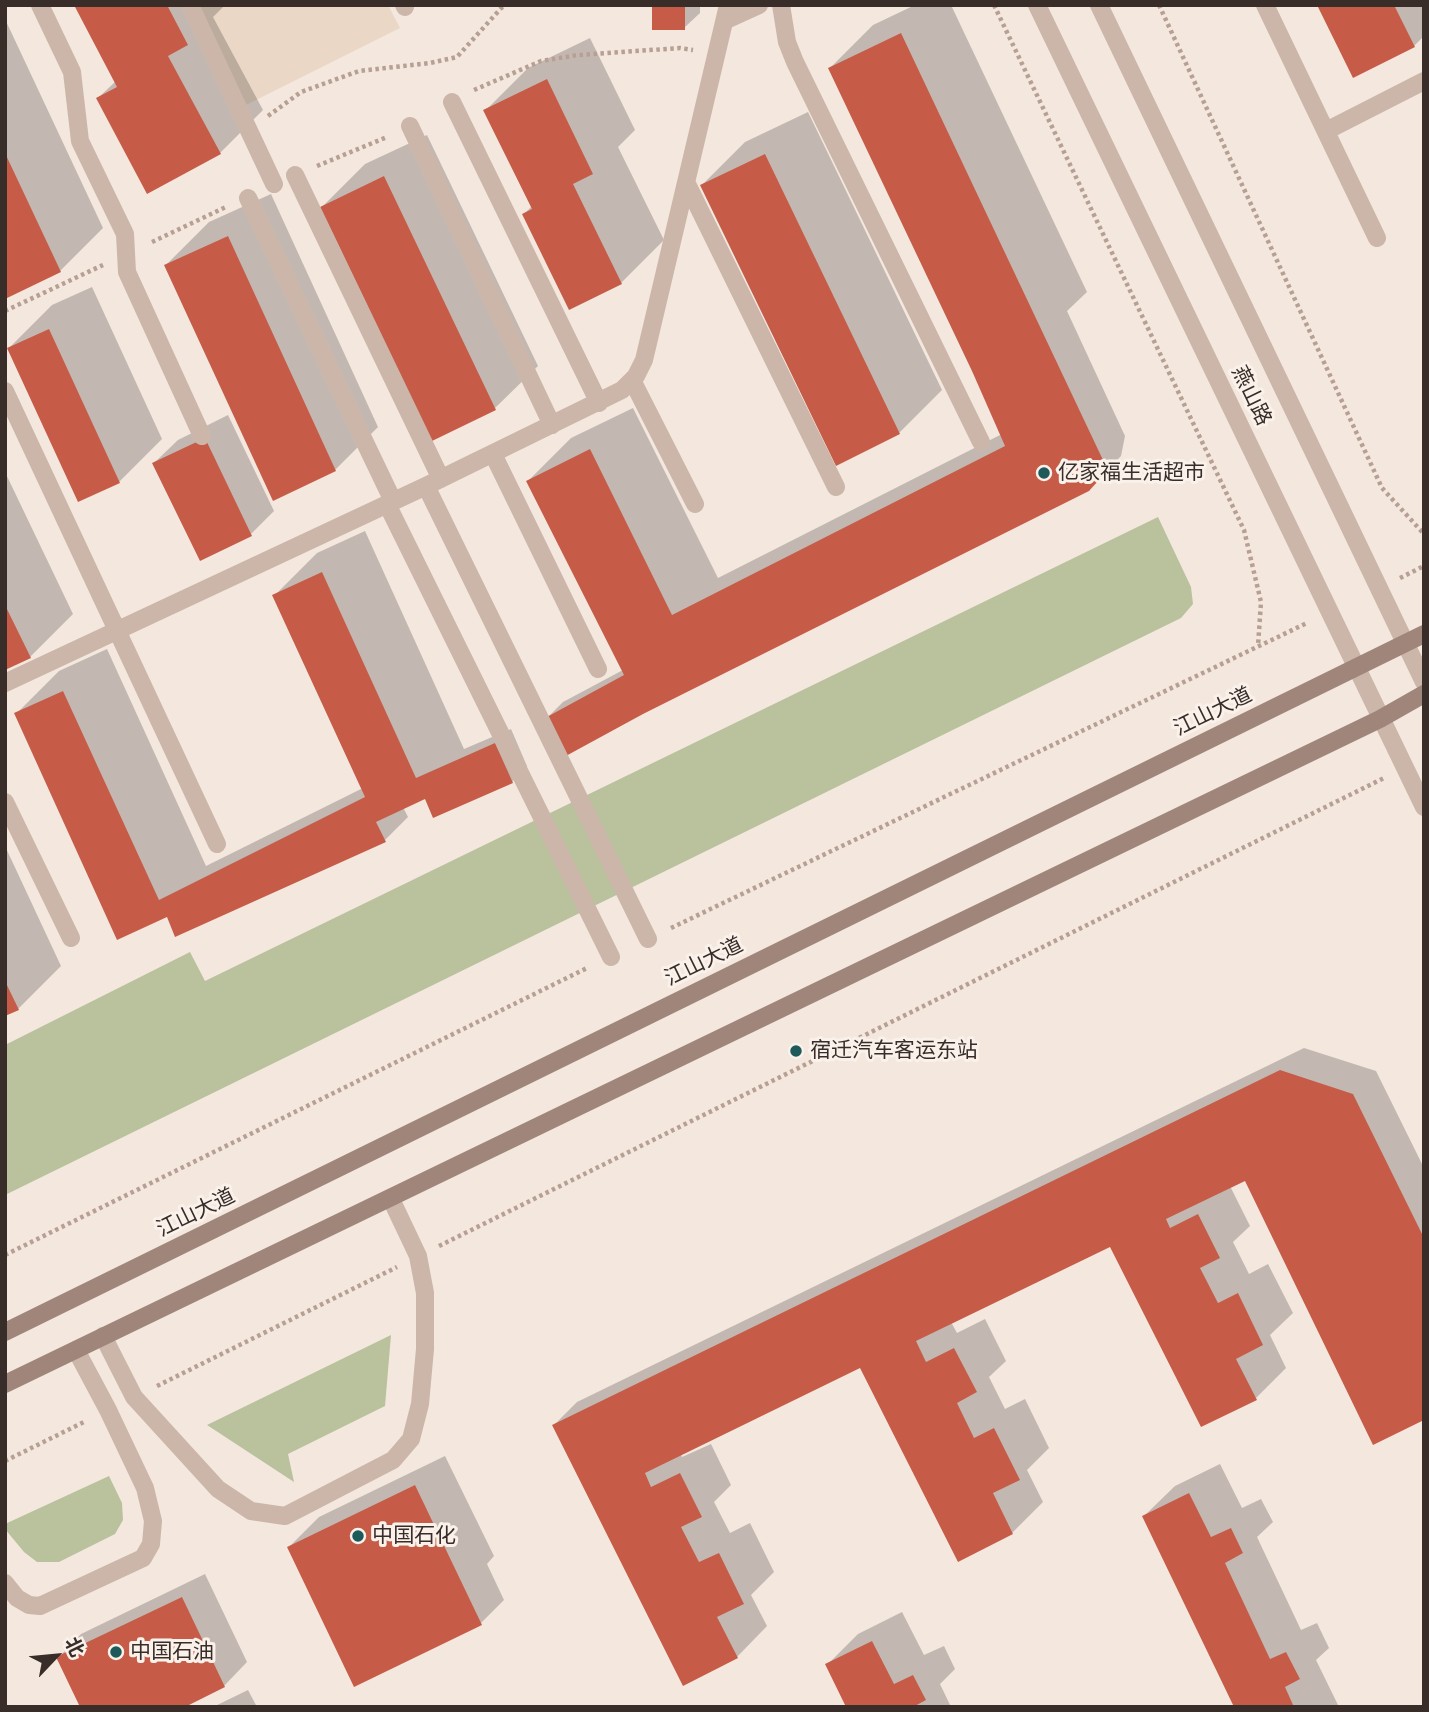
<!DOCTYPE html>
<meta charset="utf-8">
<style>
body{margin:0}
#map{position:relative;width:1429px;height:1712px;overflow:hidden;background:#f3e7de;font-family:"PT Sans","Noto Sans SC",sans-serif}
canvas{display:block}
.frame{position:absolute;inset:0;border:7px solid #382d29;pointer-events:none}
.north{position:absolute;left:21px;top:1621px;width:70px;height:70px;-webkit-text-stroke:5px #faf1ea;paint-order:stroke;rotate:64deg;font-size:19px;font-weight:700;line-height:28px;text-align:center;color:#382d29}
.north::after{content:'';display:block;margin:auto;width:24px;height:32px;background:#382d29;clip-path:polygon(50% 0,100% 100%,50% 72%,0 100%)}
</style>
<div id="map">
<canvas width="1429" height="1712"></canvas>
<div class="frame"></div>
<div class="north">北</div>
</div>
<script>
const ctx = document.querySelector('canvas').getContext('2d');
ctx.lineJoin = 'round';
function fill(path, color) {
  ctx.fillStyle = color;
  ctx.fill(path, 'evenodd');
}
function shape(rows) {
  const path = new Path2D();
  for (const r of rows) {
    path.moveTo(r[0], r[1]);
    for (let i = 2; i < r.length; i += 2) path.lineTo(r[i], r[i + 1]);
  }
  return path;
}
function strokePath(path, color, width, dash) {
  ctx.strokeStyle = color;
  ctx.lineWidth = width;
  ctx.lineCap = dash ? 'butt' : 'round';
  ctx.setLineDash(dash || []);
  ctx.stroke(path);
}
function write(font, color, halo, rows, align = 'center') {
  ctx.font = font + ' "PT Sans","Noto Sans SC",sans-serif';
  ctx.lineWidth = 6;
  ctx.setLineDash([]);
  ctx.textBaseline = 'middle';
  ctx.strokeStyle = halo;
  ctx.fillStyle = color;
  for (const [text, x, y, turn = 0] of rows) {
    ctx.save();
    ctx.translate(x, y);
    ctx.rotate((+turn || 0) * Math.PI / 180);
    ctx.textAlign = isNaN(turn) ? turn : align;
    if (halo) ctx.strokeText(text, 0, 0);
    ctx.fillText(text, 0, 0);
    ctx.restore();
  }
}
fill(shape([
 [1158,517,1191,587,1193,604,1181,618,5,1195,5,1045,190,952,205,981],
 [391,1335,385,1406,288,1454,294,1482,207,1425],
 [109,1476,122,1503,123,1520,115,1534,59,1562,37,1562,24,1552,5,1529,5,1524]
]), '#b9c29d');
fill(shape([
 [197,5,388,5,400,28,244,106]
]), '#ebd7c5');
fill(shape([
 [75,5,225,5,213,17,263,110,220,153,148,192,98,98,116,81],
 [654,5,700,5,700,13,684,28],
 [915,5,951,5,1087,292,1067,311,1125,436,1121,456,1088,490,547,718,563,702,623,670,528,481,571,438,633,408,718,578,1002,434,830,68,873,25],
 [1319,5,1424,5,1424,36,1414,46],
 [5,19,103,228,60,271,5,297],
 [590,38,635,130,618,147,664,240,621,283,524,214,532,206,485,111,528,68],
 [808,112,942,390,899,433,702,185,745,142],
 [427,135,538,366,495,408,322,207,365,164],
 [271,194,378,427,335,470,166,265,209,222],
 [92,287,162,439,119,482,9,348,52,305],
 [228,415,274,511,251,534,154,463,178,440],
 [5,472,73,614,30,657,5,669],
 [365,531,464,749,511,729,527,766,512,782,426,797,403,807,408,817,385,840,167,915,16,714,59,671,107,649,206,866,363,788,274,596,317,553],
 [5,846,61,966,18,1009,5,1015],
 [1304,1048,1376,1071,1424,1168,1424,1418,1245,1179,1230,1186,1250,1226,1233,1242,1249,1274,1268,1264,1293,1313,1270,1335,1286,1368,1256,1398,1111,1244,951,1322,957,1333,985,1319,1006,1361,989,1377,1005,1409,1025,1399,1049,1448,1027,1470,1043,1502,1012,1533,861,1366,681,1454,682,1457,711,1444,731,1485,714,1502,730,1533,750,1523,774,1572,751,1595,767,1626,737,1657,554,1425,577,1402],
 [445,1456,494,1556,487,1564,504,1600,481,1623,289,1547,319,1517],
 [1220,1464,1242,1508,1261,1499,1273,1522,1257,1537,1301,1630,1317,1623,1329,1648,1316,1660,1339,1707,1236,1707,1144,1516,1175,1486],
 [205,1574,247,1662,224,1686,58,1658,81,1634],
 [902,1612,924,1655,944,1646,955,1669,940,1684,951,1707,848,1707,827,1665,858,1634],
 [248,1690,257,1707,213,1707]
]), '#0003');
fill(shape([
 [74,5,167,5,188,45,168,56,221,154,147,194,96,98,117,87],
 [652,5,685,5,685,30,652,30],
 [1317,5,1394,5,1415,47,1353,78],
 [901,33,1103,460,1098,481,1089,491,643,714,564,757,545,718,624,675,526,481,590,449,672,615,1005,446,972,371,828,68],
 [547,79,593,174,573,184,622,284,569,310,522,214,532,209,483,110],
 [5,153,61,272,5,299],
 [765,154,900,434,836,466,700,185],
 [384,176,496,410,432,441,320,207],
 [228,236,336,471,273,501,164,265],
 [49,329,120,483,78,502,7,348],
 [205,438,252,536,200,561,152,463],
 [322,572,416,778,495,743,513,783,433,818,425,799,376,822,386,842,175,937,167,917,117,940,14,713,63,691,159,900,365,797,272,595],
 [5,605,31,658,5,670],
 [5,981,19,1010,5,1016],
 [1280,1070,1353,1094,1424,1238,1424,1420,1373,1445,1245,1181,1166,1219,1170,1228,1198,1214,1220,1258,1200,1268,1218,1303,1238,1293,1263,1345,1236,1359,1257,1400,1201,1427,1110,1247,916,1341,926,1362,954,1348,977,1392,957,1403,974,1438,994,1428,1020,1480,993,1493,1013,1534,958,1562,860,1368,645,1473,651,1487,680,1473,702,1517,681,1527,699,1562,719,1553,744,1604,717,1617,738,1658,683,1686,552,1425],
 [415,1485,482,1625,354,1687,287,1547],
 [1189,1493,1211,1537,1231,1528,1243,1553,1225,1563,1270,1659,1286,1652,1300,1679,1285,1687,1294,1707,1234,1707,1142,1516],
 [182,1597,225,1687,185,1707,80,1707,56,1657],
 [872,1641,894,1684,913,1675,926,1700,913,1707,846,1707,825,1664]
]), '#c65c48');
strokePath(shape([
 [994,5,1244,530,1261,602,1258,646],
 [1159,5,1382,488,1424,534],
 [474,90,541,61,578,55,680,48,693,50],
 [268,116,301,92,359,71,430,63,457,57,504,5],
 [317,166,387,137],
 [152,242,226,207],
 [5,311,103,265],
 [1400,578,1424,566],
 [671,928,1307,623],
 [439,1246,1384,778],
 [5,1255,587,968],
 [157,1386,397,1267],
 [5,1461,86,1421]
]), '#b7a093', 4.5, [3.5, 3.5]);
strokePath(shape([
 [40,5,72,72,80,141,125,234,127,272,202,436],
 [190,5,274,184],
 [404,5,405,7],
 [781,5,787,42,795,62,981,442],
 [1265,5,1377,238],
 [726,20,759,5],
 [452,102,599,403],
 [410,126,552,425],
 [1326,131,1424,81],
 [295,175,441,479],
 [687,184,836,487],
 [248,198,393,501],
 [632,380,695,504],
 [5,391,217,844],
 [493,454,598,669],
 [426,486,648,939],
 [387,504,611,957],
 [5,683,426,486,622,390,636,376,644,360,728,5],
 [5,802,71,938],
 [103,1336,134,1397,218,1489,251,1511,285,1516,393,1460,411,1439,420,1404,425,1349,425,1293,418,1256,391,1199],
 [5,1583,17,1598,29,1605,40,1606,143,1558,151,1544,153,1521,145,1488,108,1410,76,1350]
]), '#cbb6a9', 18);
strokePath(shape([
 [1037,5,1424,807],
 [1099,5,1424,682]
]), '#cbb6a9', 18);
strokePath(shape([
 [5,1332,1424,634],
 [5,1384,1380,719,1424,694]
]), '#9f857a', 18);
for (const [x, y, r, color] of [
 [1044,473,7,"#1e5a59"],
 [796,1051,7,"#1e5a59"],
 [358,1536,7,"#1e5a59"],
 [116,1652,7,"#1e5a59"]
]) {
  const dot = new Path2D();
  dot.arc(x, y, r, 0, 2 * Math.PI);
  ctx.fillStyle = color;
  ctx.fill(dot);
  strokePath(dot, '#faf1ea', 2.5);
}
write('21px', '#382d29', '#faf1ea', [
 ["燕山路",1251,396,64],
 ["江山大道",1213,712,-26],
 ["江山大道",704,962,-26],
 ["江山大道",196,1213,-26]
]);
write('21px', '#382d29', '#faf1ea', [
 ["亿家福生活超市",1058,473],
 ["宿迁汽车客运东站",810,1051],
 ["中国石化",372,1536],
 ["中国石油",130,1652]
], 'left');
</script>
